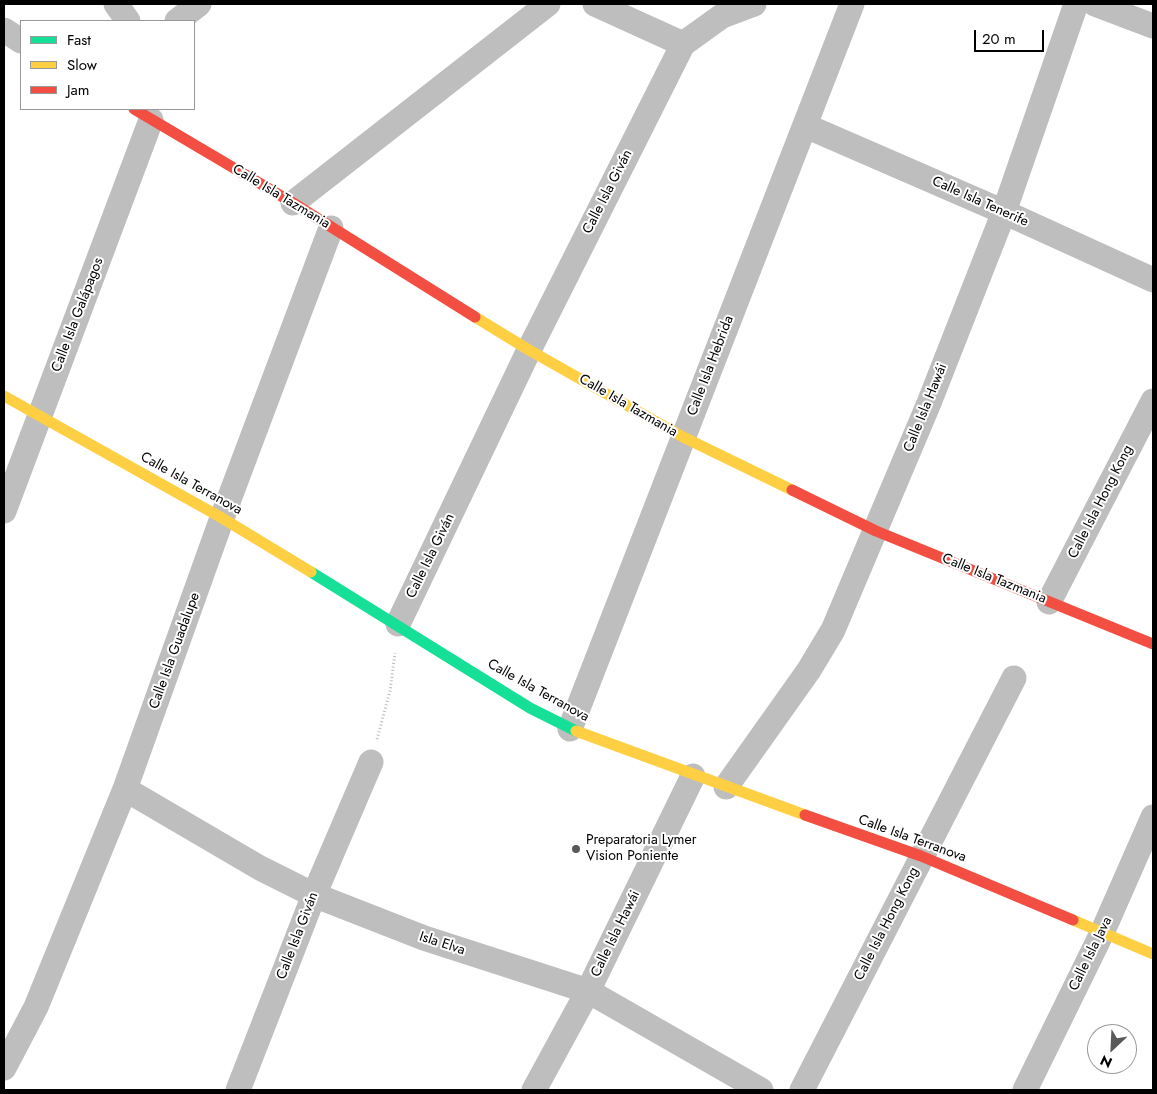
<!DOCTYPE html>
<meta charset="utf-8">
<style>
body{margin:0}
#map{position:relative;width:1157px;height:1094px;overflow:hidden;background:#fff;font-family:Jost,sans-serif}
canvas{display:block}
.frame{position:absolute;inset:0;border:5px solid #000;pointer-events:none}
.legend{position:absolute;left:20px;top:20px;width:175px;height:90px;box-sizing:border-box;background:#fff;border:1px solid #999;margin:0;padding:6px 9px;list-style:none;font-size:15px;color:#000}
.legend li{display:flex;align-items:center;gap:10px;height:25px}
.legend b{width:25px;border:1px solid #999}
.north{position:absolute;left:1087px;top:1024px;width:50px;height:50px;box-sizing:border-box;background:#fff;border:1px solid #999;border-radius:50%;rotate:205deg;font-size:14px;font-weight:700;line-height:20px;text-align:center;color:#000}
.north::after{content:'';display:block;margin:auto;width:18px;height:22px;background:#595959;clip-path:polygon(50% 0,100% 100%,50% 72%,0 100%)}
.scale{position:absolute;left:974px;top:30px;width:70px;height:22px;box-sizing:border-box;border:2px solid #000;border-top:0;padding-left:6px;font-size:15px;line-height:18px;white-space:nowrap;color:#000;-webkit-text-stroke:4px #fff;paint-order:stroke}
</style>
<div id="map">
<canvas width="1157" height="1094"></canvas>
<div class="frame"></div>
<ul class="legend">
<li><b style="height:6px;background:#16e098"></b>Fast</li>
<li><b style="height:6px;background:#ffcf43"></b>Slow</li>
<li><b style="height:6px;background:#f24e42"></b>Jam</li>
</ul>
<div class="north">N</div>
<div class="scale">20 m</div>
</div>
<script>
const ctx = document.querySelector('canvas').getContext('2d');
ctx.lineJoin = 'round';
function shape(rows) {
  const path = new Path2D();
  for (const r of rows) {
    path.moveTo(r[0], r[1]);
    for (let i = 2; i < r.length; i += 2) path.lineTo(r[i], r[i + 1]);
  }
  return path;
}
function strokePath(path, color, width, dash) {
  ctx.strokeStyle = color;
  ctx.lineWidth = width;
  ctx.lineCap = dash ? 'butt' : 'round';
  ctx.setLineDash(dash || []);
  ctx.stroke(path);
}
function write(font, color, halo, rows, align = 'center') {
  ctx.font = font + ' Jost,sans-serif';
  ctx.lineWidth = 4;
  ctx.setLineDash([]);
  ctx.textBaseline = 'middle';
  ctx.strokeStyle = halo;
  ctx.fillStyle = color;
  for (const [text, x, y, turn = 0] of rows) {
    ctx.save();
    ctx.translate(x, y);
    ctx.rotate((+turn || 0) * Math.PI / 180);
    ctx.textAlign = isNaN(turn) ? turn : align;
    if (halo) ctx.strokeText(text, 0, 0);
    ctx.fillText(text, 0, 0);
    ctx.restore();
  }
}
strokePath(shape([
 [377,739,390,691,395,653]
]), '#b9b9b9', 3, [1, 2.5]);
strokePath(shape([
 [116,4,128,21],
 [595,4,683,44,722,16,754,4],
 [1095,4,1153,26],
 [177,21,199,4],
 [4,30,21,41],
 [806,126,1004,212,1153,280],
 [293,203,548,4],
 [4,511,151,120],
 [1049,602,1153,401],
 [398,624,529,350,683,44],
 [570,729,852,4],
 [726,787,809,670,833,630,929,403,1004,212,1076,4],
 [125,789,260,868,314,895,424,938,588,991,761,1090],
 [4,1068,36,1007,125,789,222,518,331,228],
 [238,1090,314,895,371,762],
 [534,1090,588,991,693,776],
 [802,1090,1014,678],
 [1025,1090,1102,933,1153,817]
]), '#bebebe', 25);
strokePath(shape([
 [311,572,530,708,576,731]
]), '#16e098', 11);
strokePath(shape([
 [475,317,529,350,683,437,792,490],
 [4,396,222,518,311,572],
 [576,731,805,815],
 [1073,920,1153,954]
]), '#ffcf43', 11);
strokePath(shape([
 [134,109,293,203,475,317],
 [792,490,876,531,1153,644],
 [805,815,921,856,1073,920]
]), '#f24e42', 11);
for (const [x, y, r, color] of [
 [576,849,5,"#595959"]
]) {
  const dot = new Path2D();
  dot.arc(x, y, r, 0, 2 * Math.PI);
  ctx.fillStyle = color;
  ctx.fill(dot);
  strokePath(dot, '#fff', 2);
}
write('14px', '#000', '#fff', [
 ["Calle Isla Giván",608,192,-63],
 ["Calle Isla Tazmania",281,197,31],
 ["Calle Isla Tenerife",980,202,24],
 ["Calle Isla Galápagos",78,315,-69],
 ["Calle Isla Hebrida",711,366,-69],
 ["Calle Isla Tazmania",628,406,30],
 ["Calle Isla Hawái",926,408,-68],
 ["Calle Isla Terranova",191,484,29],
 ["Calle Isla Hong Kong",1101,502,-63],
 ["Calle Isla Giván",431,556,-64],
 ["Calle Isla Tazmania",994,579,22],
 ["Calle Isla Guadalupe",175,651,-70],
 ["Calle Isla Terranova",538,691,29],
 ["Calle Isla Terranova",912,839,20],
 ["Calle Isla Hong Kong",887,924,-63],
 ["Calle Isla Hawái",616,934,-64],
 ["Calle Isla Giván",298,936,-69],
 ["Isla Elva",442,944,18],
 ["Calle Isla Java",1091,954,-64]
]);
write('14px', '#000', '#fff', [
 ["Preparatoria Lymer",586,841],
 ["Vision Poniente",586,857]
], 'left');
</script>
